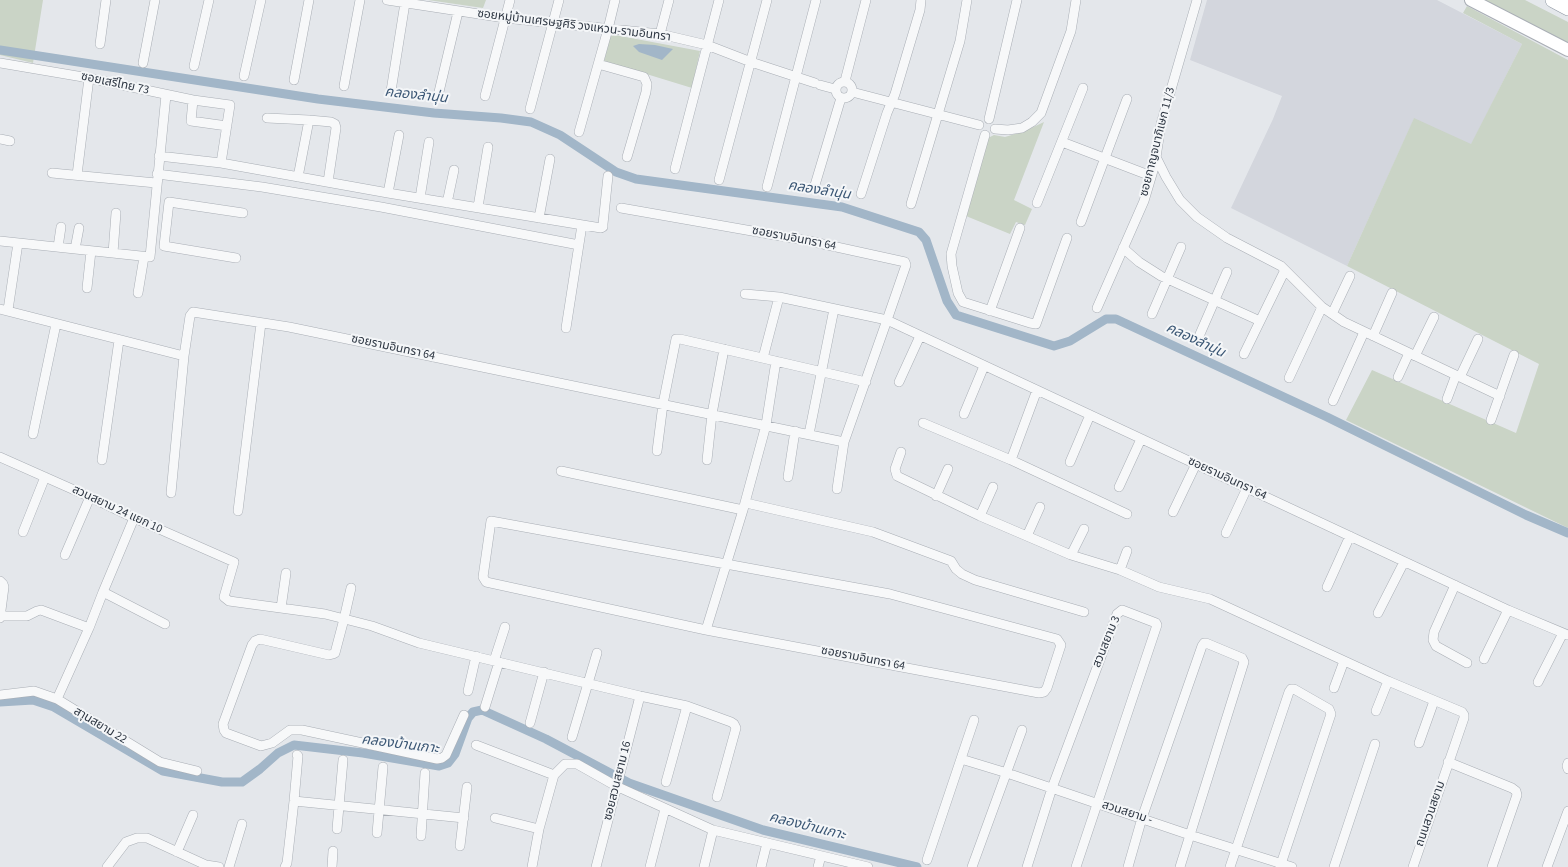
<!DOCTYPE html>
<meta charset="utf-8">
<style>
body{margin:0}
canvas{display:block;background:#e4e7eb}
</style>
<canvas width="1568" height="867"></canvas>
<script>
const ctx = document.querySelector('canvas').getContext('2d');
ctx.lineJoin = 'round';
function fill(path, color) {
  ctx.fillStyle = color;
  ctx.fill(path, 'evenodd');
}
function shape(rows) {
  const path = new Path2D();
  for (const r of rows) {
    if (r.length === 3) {
      path.moveTo(r[0] + r[2], r[1]);
      path.arc(r[0], r[1], r[2], 0, 2 * Math.PI);
      continue;
    }
    path.moveTo(r[0], r[1]);
    for (let i = 2; i < r.length; i += 2) path.lineTo(r[i], r[i + 1]);
  }
  return path;
}
function strokePath(path, color, width, dash) {
  ctx.strokeStyle = color;
  ctx.lineWidth = width;
  ctx.lineCap = dash ? 'butt' : 'round';
  ctx.setLineDash(dash || []);
  ctx.stroke(path);
}
function write(font, color, halo, rows, align = 'center') {
  ctx.font = font + ' "Source Sans 3","Noto Sans Thai",sans-serif';
  ctx.lineWidth = 4;
  ctx.setLineDash([]);
  ctx.textBaseline = 'middle';
  ctx.strokeStyle = halo;
  ctx.fillStyle = color;
  for (const [text, x, y, turn = 0] of rows) {
    ctx.save();
    ctx.translate(x, y);
    ctx.rotate((+turn || 0) * Math.PI / 180);
    ctx.textAlign = isNaN(turn) ? turn : align;
    if (halo) ctx.strokeText(text, 0, 0);
    ctx.fillText(text, 0, 0);
    ctx.restore();
  }
}
fill(shape([
 [1207,0,1437,0,1522,44,1471,145,1414,119,1347,266,1231,208,1273,119,1282,96,1190,60]
]), '#d3d6dd');
fill(shape([
 [0,0,43,0,33,63,0,55],
 [428,0,486,0,483,8],
 [1479,0,1525,0,1568,22,1568,46],
 [1467,6,1568,60,1568,528,1346,420,1372,370,1516,433,1539,364,1347,266,1414,118,1471,144,1522,44,1463,13],
 [615,35,700,51,692,88,604,61,610,36],
 [1044,122,1014,200,1032,209,1025,225,1016,222,1010,234,966,216,988,138,994,135,1005,137,1025,131]
]), '#cad4c6');
fill(shape([
 [639,44,655,45,673,49,662,60,639,52,633,46]
]), '#a2b6c8');
strokePath(shape([
 [0,50,318,99,434,113,501,118,531,122,560,135,616,172,636,179,842,207,919,232,926,240,947,301,956,315,1054,346,1070,341,1106,319,1116,319,1327,417,1526,515,1568,533],
 [0,702,33,700,54,707,163,771,222,782,242,782,260,769,278,753,294,745,363,753,439,766,448,763,455,754,468,718,473,712,482,710,546,739,629,783,763,830,917,867]
]), '#a2b6c8', 9);
const minor = shape([
 [387,0,505,18,660,34,707,45,751,62,815,83],
 [660,34,669,0],
 [100,44,106,0],
 [0,63,89,78,193,100,230,105,221,163],
 [143,63,155,0],
 [598,64,644,77,647,84,646,92,627,157],
 [194,66,209,0],
 [244,76,261,0],
 [294,80,309,0],
 [845,81,866,0],
 [844,90,8],
 [820,85,835,89],
 [344,86,360,0],
 [391,91,405,3],
 [852,92,979,125],
 [438,96,458,12],
 [485,96,510,0],
 [193,100,191,121,227,126],
 [530,109,559,0],
 [267,118,309,120,331,122,335,124,336,128,328,182],
 [989,119,1017,0],
 [995,129,1008,130,1022,128,1032,122,1041,113,1071,31,1076,0],
 [579,132,608,29,615,0],
 [985,135,951,254,952,266,958,293,963,302,1030,323,1036,324,1067,238],
 [0,139,10,141],
 [1062,142,1151,176],
 [159,156,221,163,388,193,601,228,603,227,603,224,608,176],
 [1156,157,1166,177,1180,200,1197,217,1227,238,1281,266,1322,307,1344,322,1500,396],
 [675,169,719,0],
 [52,173,156,183],
 [157,174,262,187,381,207,579,245],
 [77,175,89,78],
 [298,177,309,120],
 [719,180,767,0],
 [815,185,841,98],
 [767,187,816,0],
 [388,193,399,135],
 [861,194,887,113,895,94,920,10,921,0],
 [420,198,429,142],
 [447,203,454,170],
 [1037,203,1083,88],
 [911,204,960,41,967,0],
 [478,207,488,147],
 [621,208,809,241,905,262,906,265,887,320,844,442,837,489],
 [539,218,550,159],
 [1081,222,1127,99],
 [0,241,150,257,166,95],
 [58,247,61,227],
 [1123,248,1139,262,1161,276,1260,321],
 [75,249,79,228],
 [113,253,116,213],
 [236,258,164,246,169,202,243,213],
 [87,288,91,251],
 [138,293,144,257],
 [745,294,779,297,887,320,1508,610,1568,635],
 [1097,308,1144,201,1155,164,1161,124,1197,0],
 [0,309,184,356],
 [8,310,18,243],
 [990,311,1020,228],
 [1152,314,1181,247],
 [1332,314,1350,276],
 [566,328,582,225],
 [1200,334,1227,272],
 [1373,336,1392,293],
 [1244,354,1285,270],
 [1415,356,1434,317],
 [763,358,779,297],
 [1398,377,1409,353],
 [1460,377,1478,339],
 [1289,378,1322,307],
 [899,382,920,336],
 [1447,399,1456,375],
 [1333,401,1364,332],
 [964,414,984,366],
 [1491,420,1514,355],
 [923,423,1011,460,1127,514],
 [33,434,56,324],
 [809,434,834,309],
 [657,451,663,404,676,339,680,339,866,382],
 [901,452,895,469,897,476,980,516,1071,555,1120,570,1159,587,1210,599,1388,681,1462,712,1464,715,1464,718,1413,867],
 [0,457,90,497,134,518,234,562,224,597,229,601,325,614,372,626,419,643,640,696,687,706,731,722,734,724,736,728,717,797],
 [102,460,119,340],
 [707,460,712,414,724,349],
 [1011,460,1037,390],
 [1070,462,1090,415],
 [561,471,743,510],
 [788,477,795,431],
 [1119,487,1141,439],
 [171,493,184,356,190,316,193,312,289,327,844,442],
 [936,496,948,469],
 [746,503,873,532,951,561,956,569,962,574,975,580,1084,612],
 [238,511,261,323],
 [1173,512,1196,464],
 [980,516,993,487],
 [491,521,890,594,1057,639,1061,645,1047,688,1044,692,1039,693,706,630,486,582,483,577,491,521],
 [23,532,45,477],
 [1226,533,1247,488],
 [1027,536,1040,507],
 [65,555,90,497],
 [1071,555,1084,529],
 [1120,570,1127,551],
 [0,581,3,584,4,587,0,618],
 [1455,585,1434,632,1433,640,1436,646,1467,663],
 [1327,587,1350,536],
 [351,588,344,619,335,653,333,654,329,655,260,639,255,641,252,645,223,724,224,730,226,733,261,746,272,743,290,730,302,730,437,759,442,758,446,755,464,715],
 [103,592,165,624],
 [281,608,286,573],
 [1378,613,1404,562],
 [0,616,27,616,37,611,41,610,89,628],
 [706,630,743,510,766,425,776,361],
 [1484,659,1508,610],
 [494,661,505,627],
 [1538,682,1563,633],
 [1334,688,1344,661],
 [468,691,476,656],
 [0,695,34,691,57,699,160,762,197,771],
 [57,699,89,628,103,592,134,518],
 [485,707,499,662],
 [1376,711,1388,681],
 [530,723,544,672],
 [572,737,597,653],
 [1419,743,1434,701],
 [476,745,554,775],
 [961,759,1007,773,1190,835,1292,867],
 [1448,762,1512,788,1516,791,1517,795,1492,867],
 [1568,763,1567,766,1568,769],
 [666,782,687,706],
 [294,801,464,818],
 [495,818,539,829],
 [337,829,343,760],
 [377,833,383,767],
 [421,836,425,773],
 [460,846,467,787],
 [177,852,193,815],
 [927,860,974,720],
 [107,867,126,842,137,838,147,838,206,865,219,867],
 [229,867,242,824],
 [285,867,287,863,294,801,298,756,297,755],
 [332,867,333,851],
 [532,867,539,829,554,775,565,764,577,764,616,786,713,830,868,867],
 [596,867,640,696],
 [650,867,665,809],
 [704,867,713,830],
 [761,867,767,843],
 [818,867,821,856],
 [972,867,1022,730],
 [1027,867,1052,788,1117,614,1122,610,1156,623,1157,625,1076,867],
 [1128,867,1142,818,1202,646,1204,643,1206,643,1242,658,1244,662,1180,867],
 [1230,867,1289,692,1291,689,1294,689,1329,709,1331,714,1280,867],
 [1334,867,1375,744],
 [1547,867,1568,811]
]);
const secondary = shape([
 [1471,0,1568,50]
]);
const motorway = shape([
 [1553,0,1568,8]
]);
strokePath(minor, '#a9aeb5', 10);
strokePath(secondary, '#a9aeb5', 14);
strokePath(motorway, '#8d95a1', 16);
strokePath(minor, '#f7f8f9', 9);
strokePath(secondary, '#fff', 12);
strokePath(motorway, '#fff', 15);
write('12px', '#2d3642', '#f4f6f8', [
 ["ซอยหมู่บ้านเศรษฐศิริ วงแหวน-รามอินทรา",574,26,7],
 ["ซอยเสรีไทย 73",115,84,12],
 ["ซอยกาญจนาภิเษก 11/3",1158,142,-76],
 ["ซอยรามอินทรา 64",794,239,11],
 ["ซอยรามอินทรา 64",393,348,12],
 ["ซอยรามอินทรา 64",1227,479,25],
 ["สวนสยาม 24 แยก 10",117,510,25],
 ["สวนสยาม 3",1107,642,-68],
 ["ซอยรามอินทรา 64",863,659,11],
 ["สาุนสยาม 22",100,726,31],
 ["ซอยสวนสยาม 16",618,781,-76],
 ["สวนสยาม -",1127,813,18],
 ["ถนนสวนสยาม",1431,814,-71]
]);
write('italic 14px', '#3a5674', '#f4f6f8', [
 ["คลองลำนุ่น",416,96,6],
 ["คลองลำนุ่น",819,191,9],
 ["คลองลำนุ่น",1195,341,25],
 ["คลองบ้านเกาะ",400,745,7],
 ["คลองบ้านเกาะ",807,827,14]
]);
</script>
